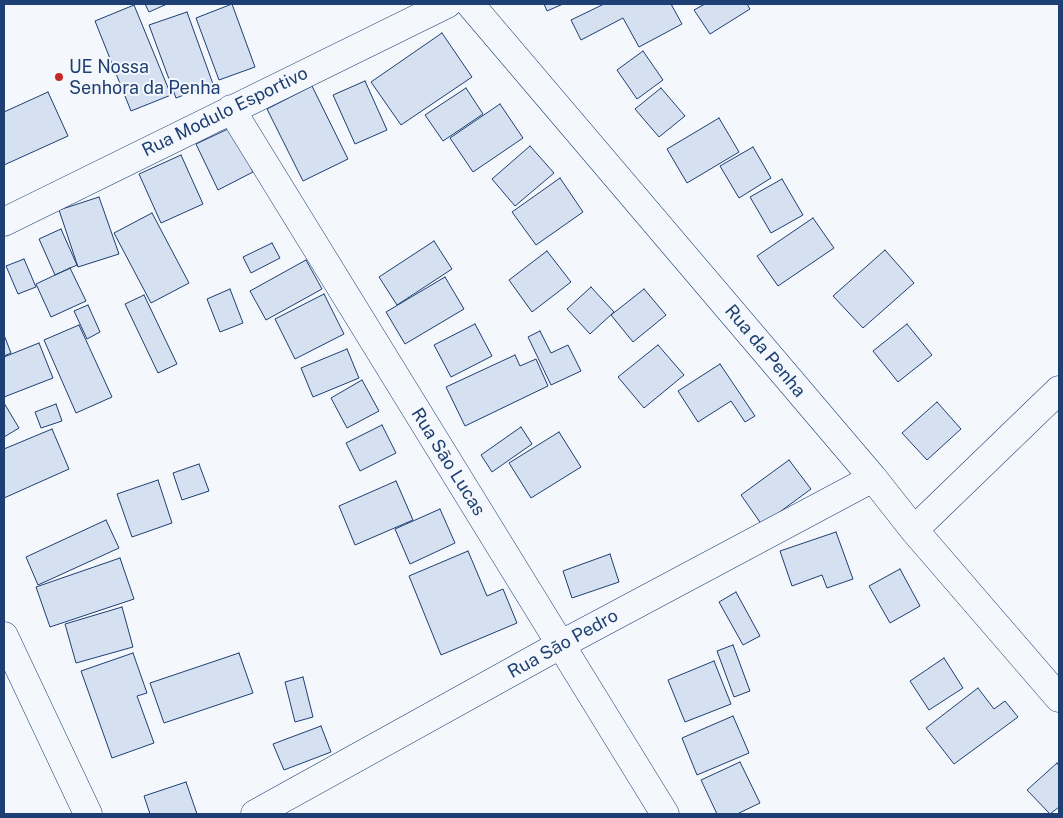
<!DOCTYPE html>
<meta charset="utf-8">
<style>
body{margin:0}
#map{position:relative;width:1063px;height:818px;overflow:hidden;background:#f4f7fb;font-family:"Public Sans",sans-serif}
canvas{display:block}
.frame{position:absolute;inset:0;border:5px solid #1d3f73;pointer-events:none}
</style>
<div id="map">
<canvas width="1063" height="818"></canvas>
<div class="frame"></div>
</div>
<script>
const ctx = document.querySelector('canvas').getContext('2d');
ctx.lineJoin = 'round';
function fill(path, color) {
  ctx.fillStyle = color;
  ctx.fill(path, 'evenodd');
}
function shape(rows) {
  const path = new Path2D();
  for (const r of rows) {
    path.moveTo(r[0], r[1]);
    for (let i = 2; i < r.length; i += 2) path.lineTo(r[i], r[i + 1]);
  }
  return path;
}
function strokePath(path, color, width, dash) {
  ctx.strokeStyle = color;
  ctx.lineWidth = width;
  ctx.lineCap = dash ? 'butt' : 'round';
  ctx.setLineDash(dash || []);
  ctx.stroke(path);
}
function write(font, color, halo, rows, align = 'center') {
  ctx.font = font + ' "Public Sans",sans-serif';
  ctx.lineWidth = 4;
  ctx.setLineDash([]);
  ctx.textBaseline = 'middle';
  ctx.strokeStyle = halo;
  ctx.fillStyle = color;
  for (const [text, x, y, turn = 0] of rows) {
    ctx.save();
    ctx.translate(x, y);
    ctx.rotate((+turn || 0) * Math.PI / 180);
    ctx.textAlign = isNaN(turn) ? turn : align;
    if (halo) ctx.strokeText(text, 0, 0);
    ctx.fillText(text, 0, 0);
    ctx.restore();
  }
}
const building = shape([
 [145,4,167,4,149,12,145,4],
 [232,4,255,67,219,80,196,18,232,4],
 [544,4,563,4,547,11,544,4],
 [604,4,671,4,682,24,639,47,623,18,581,40,571,20,604,4],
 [705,4,747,4,750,9,710,34,694,10,705,4],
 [134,5,171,95,131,111,95,21,134,5],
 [187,12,213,84,176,98,149,25,187,12],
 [442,33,472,77,401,125,371,82,442,33],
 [643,51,663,80,637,99,617,70,643,51],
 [365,81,387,130,355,144,333,95,365,81],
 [312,86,348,159,303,181,267,109,312,86],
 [466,88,483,114,443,141,425,115,466,88],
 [661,88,685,116,659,137,635,109,661,88],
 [48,92,68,136,4,165,4,112,48,92],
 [500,104,523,138,473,172,450,138,500,104],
 [719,118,739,152,687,183,667,149,719,118],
 [232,127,253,172,218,190,196,144,232,127],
 [530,146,554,173,515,206,492,179,530,146],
 [753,147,771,178,739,198,720,166,753,147],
 [181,155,203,204,161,223,139,174,181,155],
 [560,178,583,212,536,245,512,212,560,178],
 [782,179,803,215,771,233,750,197,782,179],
 [99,197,119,254,78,267,59,210,99,197],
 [152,213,189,283,151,303,114,233,152,213],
 [813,218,834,248,778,286,757,256,813,218],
 [61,229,77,265,55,275,39,239,61,229],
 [434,241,452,269,397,305,379,277,434,241],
 [272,243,280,258,251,273,243,257,272,243],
 [885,250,914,283,863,328,833,296,885,250],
 [547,251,571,282,532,312,509,280,547,251],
 [24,259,36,287,18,294,6,266,24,259],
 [306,260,322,289,266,320,250,291,306,260],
 [70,268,86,301,51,317,36,284,70,268],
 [445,277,464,309,405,344,386,312,445,277],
 [591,287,614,312,590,334,567,309,591,287],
 [230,289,243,323,220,332,207,299,230,289],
 [644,289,666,315,633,342,611,315,644,289],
 [324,294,344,334,295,359,275,319,324,294],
 [144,295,177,364,158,373,125,304,144,295],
 [88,305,100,332,87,339,74,311,88,305],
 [475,324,492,356,451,377,434,345,475,324],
 [907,324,932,355,898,382,873,351,907,324],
 [79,325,112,397,76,413,44,340,79,325],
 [540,331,551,353,568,345,581,371,551,385,528,337,540,331],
 [4,335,11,353,4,356,4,335],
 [39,343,53,378,4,397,4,357,39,343],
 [658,345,684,375,644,408,618,377,658,345],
 [347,349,359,378,313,397,301,368,347,349],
 [515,355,520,366,536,359,548,386,465,426,446,387,515,355],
 [720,364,755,416,745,422,731,401,698,422,678,391,720,364],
 [362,380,379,411,347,428,331,398,362,380],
 [937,402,961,429,927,460,902,433,937,402],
 [4,403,19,428,4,437,4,403],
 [56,404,62,421,41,428,35,412,56,404],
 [382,425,396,453,360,471,346,443,382,425],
 [521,427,532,444,492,472,481,455,521,427],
 [52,429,69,469,4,498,4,449,52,429],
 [559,432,581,467,531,498,509,463,559,432],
 [789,460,811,489,762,525,741,495,789,460],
 [199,464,209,491,182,500,173,473,199,464],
 [158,480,172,523,132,537,117,494,158,480],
 [396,481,413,520,355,545,339,506,396,481],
 [440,509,455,543,410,564,395,529,440,509],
 [106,520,119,548,38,585,26,557,106,520],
 [836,532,853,579,827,588,822,575,792,586,780,551,836,532],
 [468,551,487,596,503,589,517,623,441,655,409,576,468,551],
 [610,554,619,582,572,598,563,571,610,554],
 [120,558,134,599,50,627,36,587,120,558],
 [900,569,920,606,890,623,869,586,900,569],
 [736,592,760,636,743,645,719,602,736,592],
 [122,607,133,647,76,663,65,624,122,607],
 [733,645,750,691,734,697,717,651,733,645],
 [133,653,147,693,137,696,154,743,112,758,81,671,133,653],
 [239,653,253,693,164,723,150,683,239,653],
 [944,658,963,688,929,710,910,681,944,658],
 [714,661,731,704,685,722,668,680,714,661],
 [303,677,313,717,295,722,285,682,303,677],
 [978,688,994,709,1005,701,1018,717,954,764,926,728,978,688],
 [733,716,749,753,697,775,682,738,733,716],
 [321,726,331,752,284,770,273,744,321,726],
 [740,762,760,803,737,814,717,814,701,780,740,762],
 [1057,763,1059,766,1059,807,1050,814,1027,790,1057,763],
 [186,782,197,814,150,814,144,796,186,782]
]);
fill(building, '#d5e0f0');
strokePath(building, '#1d3f73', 1);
const street = shape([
 [470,4,873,478,914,530,1059,698],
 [231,109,665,814],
 [4,222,447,4],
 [914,530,1059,390],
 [4,636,88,814],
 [255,814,560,645,873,478]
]);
strokePath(street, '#1d3f73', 29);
strokePath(street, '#f4f7fb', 28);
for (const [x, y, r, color] of [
 [59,77,5,"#c62828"]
]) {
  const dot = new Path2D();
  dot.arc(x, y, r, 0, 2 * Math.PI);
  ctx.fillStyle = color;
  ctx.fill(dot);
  strokePath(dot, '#f4f7fb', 2);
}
write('18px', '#1d3f73', '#f4f7fb', [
 ["UE Nossa",69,67],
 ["Senhora da Penha",69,88]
], 'left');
write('18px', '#1d3f73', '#f4f7fb', [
 ["Rua Modulo Esportivo",225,112,-26],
 ["Rua da Penha",765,351,50],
 ["Rua São Lucas",448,462,58],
 ["Rua São Pedro",563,644,-29]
]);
</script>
